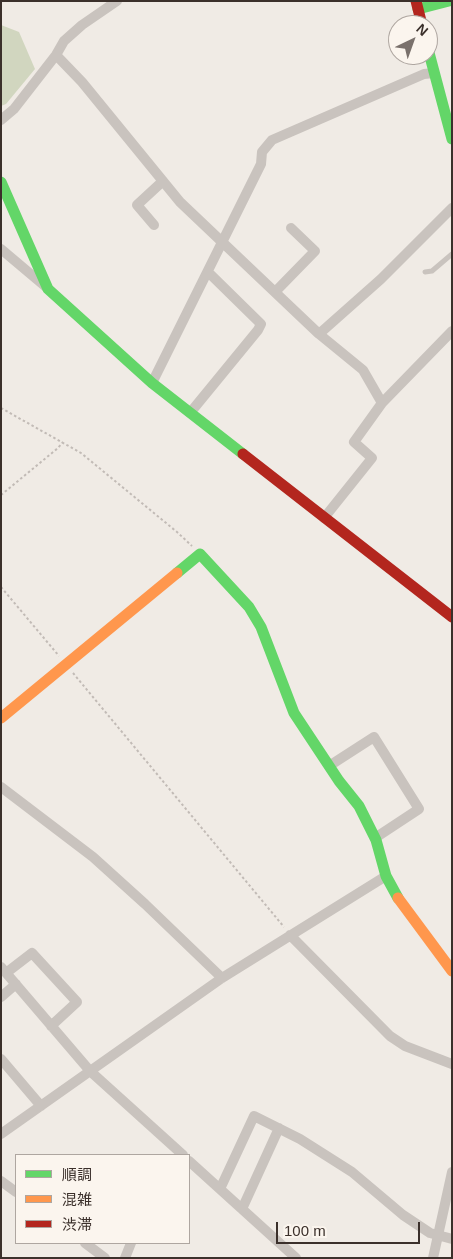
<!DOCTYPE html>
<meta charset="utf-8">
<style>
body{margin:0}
#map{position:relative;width:453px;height:1259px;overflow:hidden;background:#f0ebe5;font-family:Arial,"Noto Sans JP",sans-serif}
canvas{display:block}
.frame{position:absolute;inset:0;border:2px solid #3b302b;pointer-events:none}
.legend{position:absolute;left:15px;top:1154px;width:175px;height:90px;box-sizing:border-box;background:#fbf5ee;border:1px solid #aea6a0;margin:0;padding:6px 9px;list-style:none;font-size:15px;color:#3b302b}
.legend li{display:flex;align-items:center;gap:10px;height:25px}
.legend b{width:25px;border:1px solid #aea6a0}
.north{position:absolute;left:388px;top:15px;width:50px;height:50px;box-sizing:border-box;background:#fbf5ee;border:1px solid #aea6a0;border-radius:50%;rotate:42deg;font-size:14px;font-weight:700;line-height:20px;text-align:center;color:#3b302b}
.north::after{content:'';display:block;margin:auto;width:18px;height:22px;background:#7a716c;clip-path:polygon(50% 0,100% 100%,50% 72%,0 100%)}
.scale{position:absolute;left:276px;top:1222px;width:144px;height:22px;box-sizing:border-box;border:2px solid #3b302b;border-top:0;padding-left:6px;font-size:15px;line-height:18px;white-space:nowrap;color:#3b302b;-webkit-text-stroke:4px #fbf5ee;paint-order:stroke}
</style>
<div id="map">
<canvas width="453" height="1259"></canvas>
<div class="frame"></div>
<ul class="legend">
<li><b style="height:6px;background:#63d668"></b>順調</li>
<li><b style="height:6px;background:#ff974d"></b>混雑</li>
<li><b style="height:6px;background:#b3261e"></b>渋滞</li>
</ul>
<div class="north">N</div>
<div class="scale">100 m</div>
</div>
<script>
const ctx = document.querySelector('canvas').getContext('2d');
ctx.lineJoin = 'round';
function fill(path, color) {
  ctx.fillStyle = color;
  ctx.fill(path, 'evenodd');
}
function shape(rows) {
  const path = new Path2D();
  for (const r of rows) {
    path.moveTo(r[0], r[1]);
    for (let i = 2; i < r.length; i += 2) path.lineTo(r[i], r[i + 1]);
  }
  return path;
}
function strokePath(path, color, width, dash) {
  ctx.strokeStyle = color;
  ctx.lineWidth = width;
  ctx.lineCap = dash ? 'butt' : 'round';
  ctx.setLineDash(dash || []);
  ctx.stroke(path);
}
fill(shape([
 [1,25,19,32,35,69,6,104,1,106]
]), '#d1d6bf');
strokePath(shape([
 [1,408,81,453,177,532,192,546],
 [1,495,58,448,63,442],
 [1,587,59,656],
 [73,673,284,927]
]), '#c2bbb6', 2, [2.5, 2.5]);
strokePath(shape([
 [425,272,432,271,452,254]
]), '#c9c3be', 5);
strokePath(shape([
 [56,55,82,82,180,202,319,334,363,370,382,403],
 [1,120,14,109,56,55,64,41,82,25,117,1],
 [154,225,137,205,163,181],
 [1,249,46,287],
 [275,292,315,251,291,228],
 [319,334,381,279,452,208],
 [152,383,261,164,262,152,272,140,424,74,434,73],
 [190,413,258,330,261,324,208,272],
 [324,518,372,458,354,442,382,403,452,331],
 [329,766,374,737,419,809,375,838],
 [1,787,93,857,145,904,222,978],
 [290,935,390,1036,405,1046,452,1064],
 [1,967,90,1071,183,1155],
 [6,973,32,953,77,1002,51,1026],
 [1,997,16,984],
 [1,1059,41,1106],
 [1,1134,222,978,386,876],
 [189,1161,296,1258],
 [1,1181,16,1192],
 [220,1189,254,1116,300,1139,352,1172,403,1215,430,1233,452,1239],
 [242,1209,279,1128],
 [85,1243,105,1258],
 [125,1258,131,1243],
 [433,1258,452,1172]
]), '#c9c3be', 10);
strokePath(shape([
 [418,9,449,1],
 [428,49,452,139],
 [1,182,48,289,152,383,243,454],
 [177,573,200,554,249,607,261,627,294,713,339,781,359,806,376,840,386,876,398,898]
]), '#63d668', 11);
strokePath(shape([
 [1,718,177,573],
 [398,898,452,971]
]), '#ff974d', 11);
strokePath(shape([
 [416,1,422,25],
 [243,454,452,617]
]), '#b3261e', 11);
</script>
